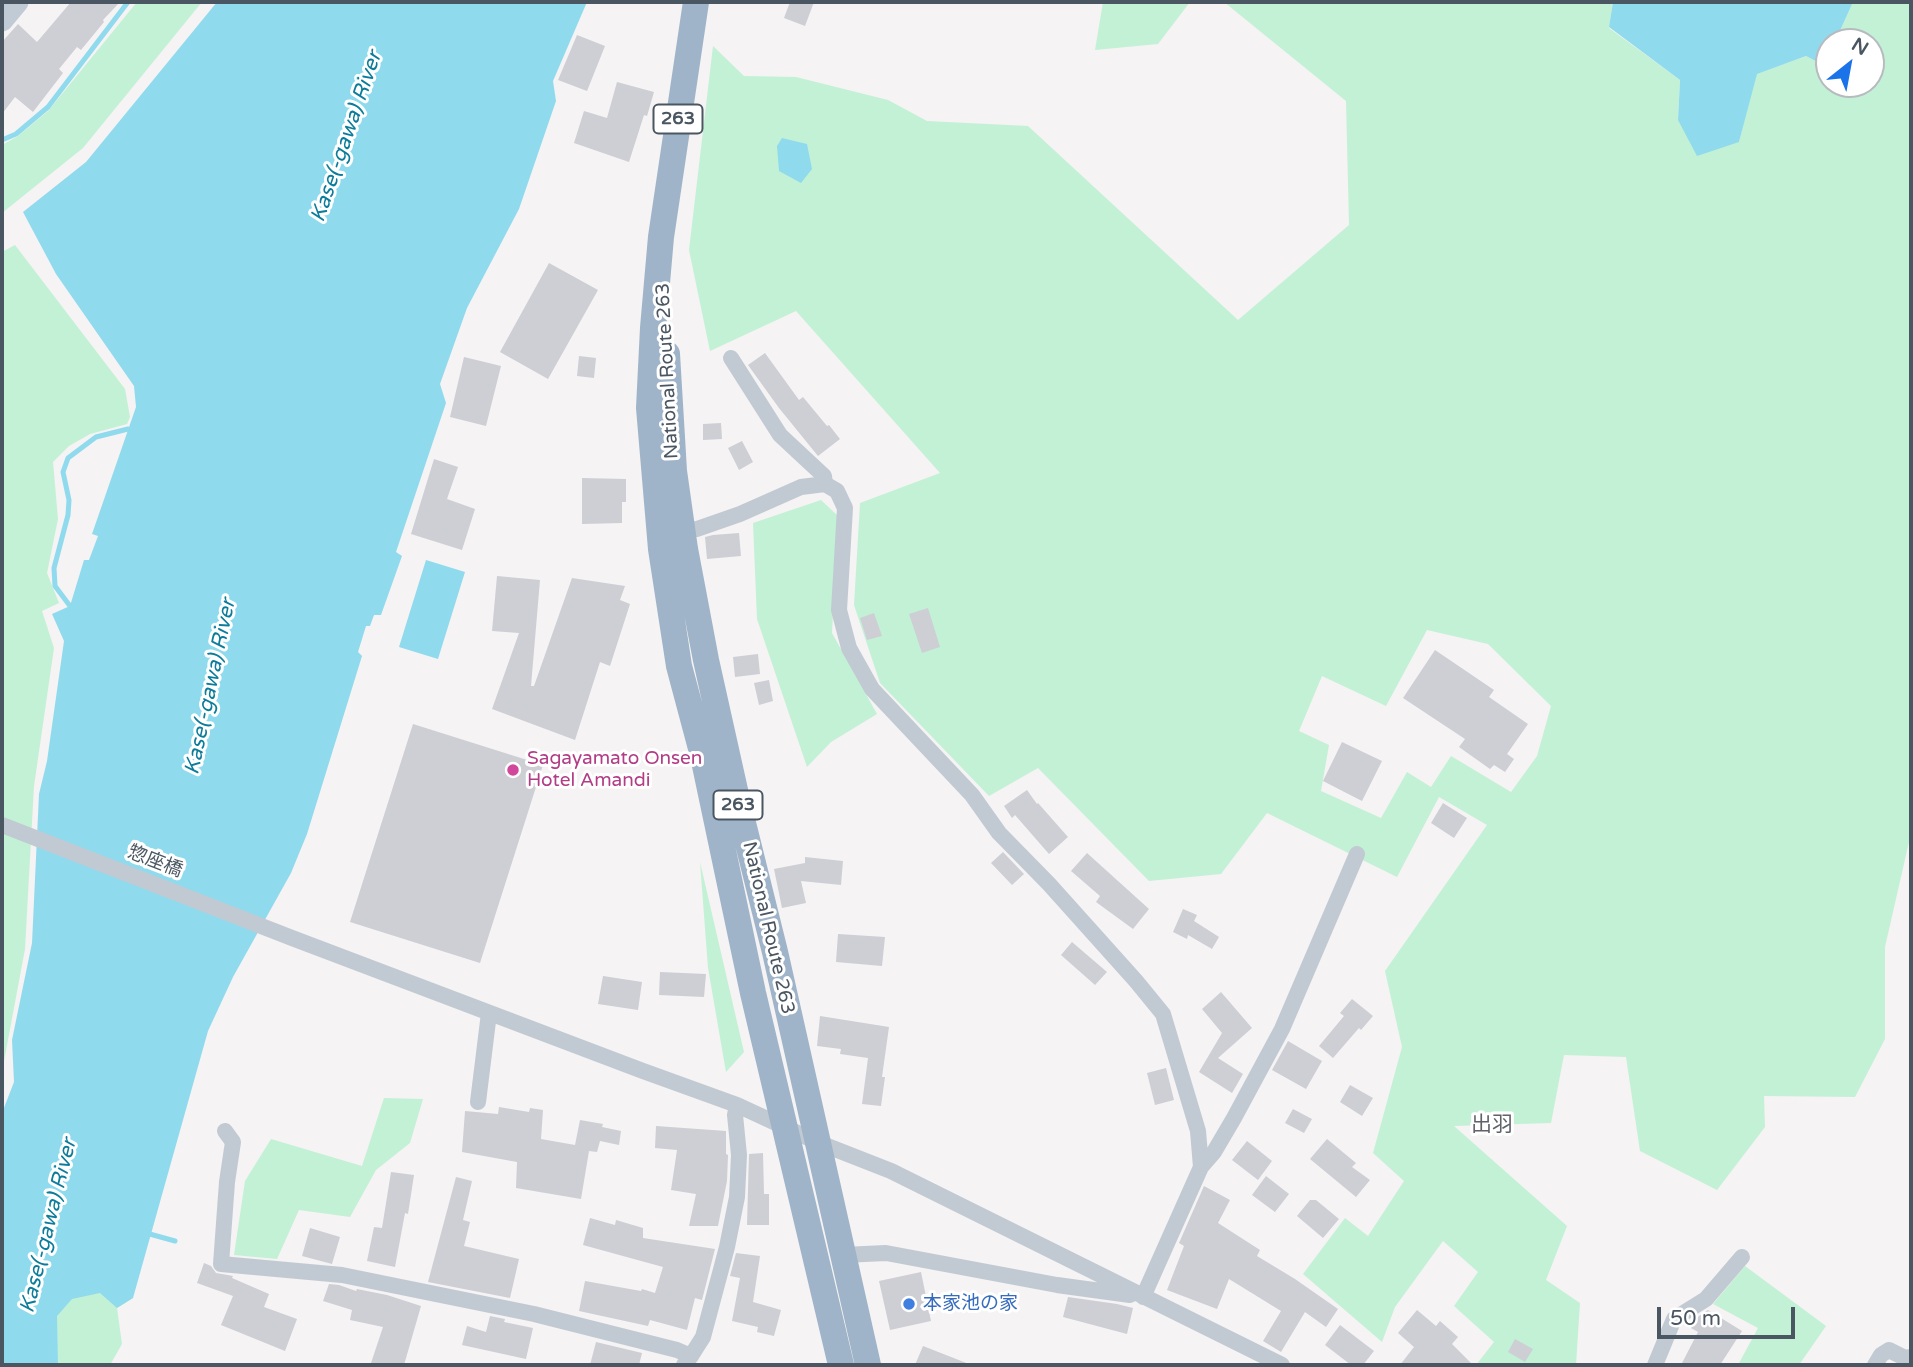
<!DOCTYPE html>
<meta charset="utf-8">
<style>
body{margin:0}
#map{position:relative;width:1913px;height:1367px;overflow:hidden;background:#f5f3f3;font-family:"Varela Round",sans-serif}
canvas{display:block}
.frame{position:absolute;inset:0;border:4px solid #4a5661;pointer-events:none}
.north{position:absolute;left:1815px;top:28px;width:70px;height:70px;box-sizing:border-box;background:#fff;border:2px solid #b7bbc0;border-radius:50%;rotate:31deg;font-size:19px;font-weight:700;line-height:28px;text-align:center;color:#4a5661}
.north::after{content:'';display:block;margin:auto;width:24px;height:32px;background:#1a73e8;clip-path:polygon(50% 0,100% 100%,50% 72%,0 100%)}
.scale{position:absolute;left:1657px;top:1307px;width:138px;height:32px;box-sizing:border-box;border:4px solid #4a5661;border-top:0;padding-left:9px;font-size:21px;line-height:24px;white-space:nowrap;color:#4a5661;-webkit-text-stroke:5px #fff;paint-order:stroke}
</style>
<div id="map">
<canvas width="1913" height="1367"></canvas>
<div class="frame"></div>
<div class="north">N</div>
<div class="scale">50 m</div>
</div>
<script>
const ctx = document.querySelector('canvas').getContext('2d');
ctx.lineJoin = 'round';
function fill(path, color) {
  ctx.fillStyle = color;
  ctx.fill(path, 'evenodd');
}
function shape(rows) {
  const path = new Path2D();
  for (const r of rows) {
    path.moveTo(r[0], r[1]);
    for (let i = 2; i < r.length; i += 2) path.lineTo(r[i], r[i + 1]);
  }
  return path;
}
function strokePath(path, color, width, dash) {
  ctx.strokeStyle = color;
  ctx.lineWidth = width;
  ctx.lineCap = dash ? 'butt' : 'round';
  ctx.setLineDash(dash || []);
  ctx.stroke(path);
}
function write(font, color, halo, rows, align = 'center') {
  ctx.font = font + ' "Varela Round","Noto Sans JP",sans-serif';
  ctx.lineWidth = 6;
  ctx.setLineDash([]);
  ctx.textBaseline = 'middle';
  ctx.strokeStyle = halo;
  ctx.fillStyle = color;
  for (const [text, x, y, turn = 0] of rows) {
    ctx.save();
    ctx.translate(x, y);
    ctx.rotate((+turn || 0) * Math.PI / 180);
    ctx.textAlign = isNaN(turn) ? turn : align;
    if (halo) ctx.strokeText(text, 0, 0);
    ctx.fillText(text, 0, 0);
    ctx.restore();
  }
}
fill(shape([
 [137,2,202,2,83,148,2,213,2,145,18,136,48,111],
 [1103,2,1190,2,1158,44,1095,50],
 [1224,2,1613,2,1609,28,1680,80,1678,120,1739,142,1756,74,1806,56,1829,68,1829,84,1871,84,1871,42,1839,42,1839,33,1853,2,1911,2,1911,833,1885,947,1885,1039,1855,1097,1764,1096,1765,1127,1717,1190,1640,1151,1626,1057,1564,1055,1551,1123,1454,1126,1567,1226,1546,1280,1580,1303,1576,1365,1476,1365,1494,1342,1454,1306,1478,1272,1443,1241,1395,1307,1382,1342,1303,1274,1345,1218,1368,1236,1404,1181,1373,1153,1402,1047,1385,971,1487,825,1439,797,1397,877,1267,813,1221,874,1149,881,1038,768,989,796,880,683,854,605,860,503,940,473,796,311,710,351,689,250,713,46,744,76,796,77,888,100,927,121,1028,126,1238,320,1349,225,1346,101],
 [1427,630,1488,644,1551,706,1537,756,1511,792,1451,756,1431,787,1407,772,1381,818,1321,791,1329,745,1299,731,1322,676,1386,706],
 [15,245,125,389,130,417,127,424,90,434,69,446,53,462,58,519,47,573,59,603,42,611,54,648,34,786,25,949,2,1072,2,252],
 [821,500,838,516,832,633,877,714,831,742,807,767,757,619,753,523],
 [700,862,744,1052,726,1072,708,968],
 [384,1098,423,1099,410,1143,376,1170,350,1217,299,1210,277,1259,234,1255,245,1181,271,1139,362,1166],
 [1745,1266,1826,1326,1799,1365,1738,1365,1758,1328,1713,1304],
 [127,1282,133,1298,117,1308,122,1344,110,1365,42,1365,62,1291]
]), '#c3f1d5');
fill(shape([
 [217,2,587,2,553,81,556,101,519,209,467,308,440,384,446,403,396,552,402,556,381,615,374,615,370,626,366,626,358,652,362,656,307,834,291,873,233,977,208,1031,133,1298,117,1308,100,1293,72,1299,57,1316,58,1365,2,1365,2,1113,14,1082,12,1040,32,943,39,794,47,761,64,641,52,614,70,606,84,560,89,560,98,536,92,534,136,407,134,386,56,274,23,212,86,162],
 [1613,2,1853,2,1839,33,1839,42,1829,42,1829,68,1806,56,1757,74,1739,142,1697,156,1678,120,1680,80,1609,27],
 [782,138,807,144,812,169,801,183,779,171,777,146],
 [426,560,465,572,438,659,399,647]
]), '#90daee');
strokePath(shape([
 [2,140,16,134,48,107,128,2],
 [70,606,55,586,54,568,68,515,69,500,63,472,68,458,96,437,128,429],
 [146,1233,175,1241]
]), '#90daee', 5);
fill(shape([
 [71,2,120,2,103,20,104,22,81,50,77,47,59,69,63,73,33,112,15,97,2,114,2,42,18,24,37,42],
 [790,2,814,2,805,26,784,18],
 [577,35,605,46,587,91,558,80],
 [617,82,654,92,647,116,644,115,629,162,574,143,584,111,607,118],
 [549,263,598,290,548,379,500,352],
 [765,353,799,400,803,397,827,426,829,425,840,439,818,456,779,408,748,365],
 [579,356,596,358,594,378,577,376],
 [464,357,501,366,486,426,450,417],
 [721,423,722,439,703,440,703,424],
 [742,441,753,462,739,470,728,448],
 [434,459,458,467,447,499,475,509,462,550,411,534],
 [582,478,626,479,626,502,622,502,622,523,582,524],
 [739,533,741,556,707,559,705,537,713,535],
 [497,576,540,580,531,686,534,686,572,578,625,586,620,600,630,604,610,666,600,662,575,740,492,709,519,633,492,631],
 [928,608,940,647,922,653,909,614],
 [874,613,882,636,867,640,860,618],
 [1435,650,1494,690,1489,697,1528,724,1507,754,1514,759,1505,772,1494,765,1490,769,1459,747,1465,739,1403,698],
 [758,654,760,674,735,677,733,657],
 [769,680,773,701,759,705,754,683],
 [413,724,543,765,480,963,350,922],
 [1342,742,1382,761,1362,801,1323,781],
 [1027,790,1037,804,1038,803,1068,837,1049,854,1015,815,1012,818,1004,806],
 [1443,803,1467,818,1454,838,1431,823],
 [1003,852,1024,874,1012,885,991,863],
 [1087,853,1149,909,1133,929,1096,902,1100,896,1071,871],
 [805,857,843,861,841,885,801,881,806,903,782,908,774,869,805,863],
 [1183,909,1197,915,1194,921,1219,937,1212,949,1188,935,1187,939,1173,932],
 [838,934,885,937,882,966,836,962],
 [1072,942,1107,972,1095,985,1061,955],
 [660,972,706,974,704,997,659,995],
 [603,976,642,982,638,1010,598,1004],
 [1221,992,1252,1028,1218,1058,1243,1074,1232,1093,1199,1072,1222,1033,1202,1009],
 [1352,999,1373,1016,1361,1030,1359,1028,1333,1058,1319,1046,1344,1016,1340,1013],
 [820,1016,889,1027,882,1077,885,1077,881,1106,862,1104,868,1058,840,1054,841,1049,817,1046],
 [1288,1041,1322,1061,1306,1089,1272,1070],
 [1166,1068,1174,1100,1155,1105,1147,1073],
 [1350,1085,1373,1098,1362,1116,1340,1102],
 [499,1107,529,1112,530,1108,543,1110,541,1139,575,1145,580,1120,603,1124,602,1127,621,1131,619,1145,600,1141,597,1152,589,1151,581,1199,516,1188,517,1162,462,1152,465,1111,498,1114],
 [1293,1109,1312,1119,1304,1133,1285,1123],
 [656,1126,726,1131,726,1154,728,1155,727,1181,718,1226,689,1226,696,1194,671,1190,677,1150,655,1148],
 [1327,1139,1356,1163,1352,1167,1370,1180,1356,1197,1310,1159],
 [1247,1141,1272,1161,1258,1180,1232,1160],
 [763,1153,764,1194,769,1194,769,1225,747,1225,749,1154],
 [391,1172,414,1175,408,1214,405,1213,395,1267,367,1261,374,1227,382,1228],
 [1266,1176,1289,1194,1275,1212,1252,1195],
 [456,1177,472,1181,463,1220,470,1222,464,1246,519,1259,510,1298,428,1282],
 [1204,1186,1230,1200,1218,1223,1260,1250,1257,1256,1295,1279,1338,1309,1326,1327,1305,1312,1281,1352,1263,1341,1281,1311,1229,1279,1217,1309,1167,1290,1184,1246,1179,1243],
 [1310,1200,1316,1200,1339,1219,1323,1238,1297,1216],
 [590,1218,615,1225,616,1220,643,1228,643,1238,715,1249,702,1300,695,1298,687,1330,650,1320,648,1326,579,1311,585,1281,641,1291,642,1289,655,1293,663,1267,583,1245],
 [310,1228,340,1237,332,1264,302,1256],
 [736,1253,760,1256,753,1302,781,1310,774,1336,757,1332,758,1327,732,1321,740,1278,730,1276],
 [204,1263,211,1266,216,1273,233,1276,232,1278,269,1294,264,1307,297,1319,285,1351,221,1325,233,1296,197,1283],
 [921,1272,931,1321,890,1330,879,1281],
 [329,1284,339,1285,356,1291,357,1289,387,1295,421,1306,404,1365,379,1365,371,1363,383,1327,350,1320,352,1310,323,1301],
 [1068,1297,1117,1304,1133,1308,1127,1334,1063,1317],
 [1417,1310,1436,1326,1440,1321,1458,1337,1452,1344,1473,1365,1400,1365,1414,1347,1398,1333],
 [1708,1310,1742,1331,1720,1365,1681,1365,1698,1332,1691,1328,1699,1316],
 [490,1316,505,1319,504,1322,533,1328,526,1359,462,1345,467,1326,486,1332],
 [1340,1325,1374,1351,1363,1365,1351,1365,1325,1345],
 [1515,1339,1533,1349,1525,1362,1508,1352],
 [596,1342,642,1353,639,1365,590,1365],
 [923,1346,969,1364,969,1365,915,1365]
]), '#cdcfd5');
strokePath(shape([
 [731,358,780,435,824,476,825,484],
 [683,530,697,529,740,514,801,487,825,484,837,491,845,508,839,610,849,648,872,689,972,795,999,833,1049,884,1136,981,1163,1014,1198,1131,1201,1167,1143,1297],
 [2,825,292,938,643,1071,737,1105,817,1142,891,1171,1282,1365],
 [478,1102,489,1013],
 [225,1131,233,1142,227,1182,221,1264,342,1275,534,1314,677,1350,691,1356,684,1365],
 [1201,1167,1214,1152,1234,1118,1282,1029,1357,854],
 [843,1255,886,1253,1057,1285,1130,1295],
 [691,1356,703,1337,727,1247,737,1197,739,1155,735,1115,737,1105],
 [1655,1365,1674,1319,1706,1299,1742,1257],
 [1875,1365,1881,1355,1889,1350,1905,1358,1911,1357]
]), '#c1cad2', 16);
strokePath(shape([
 [2,20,17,2]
]), '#c1cbd6', 23);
strokePath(shape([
 [696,2,661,237,653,328,649,408,661,549,679,666,703,756,753,993,841,1365],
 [667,354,674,471,685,549,706,660,737,799,775,952,868,1365]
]), '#9fb4c9', 26);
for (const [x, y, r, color] of [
 [513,770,7,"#d1479c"],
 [909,1304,7,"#3f7fe0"]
]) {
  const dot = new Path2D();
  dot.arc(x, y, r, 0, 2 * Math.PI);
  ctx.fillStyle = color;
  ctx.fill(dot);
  strokePath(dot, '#fff', 2.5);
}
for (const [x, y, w] of [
 [678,119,49],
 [738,805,49]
]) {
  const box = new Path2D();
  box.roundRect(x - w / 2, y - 14.5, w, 29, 5);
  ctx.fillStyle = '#fff';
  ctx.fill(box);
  strokePath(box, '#4a5661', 2);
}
write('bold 18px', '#4a5661', null, [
 ["263",678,119],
 ["263",738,805]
]);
write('19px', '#4a5661', '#fff', [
 ["National Route 263",668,371,-93],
 ["惣座橋",155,862,21],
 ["National Route 263",768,928,77]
]);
write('19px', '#b23c85', '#fff', [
 ["Sagayamato Onsen",527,759],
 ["Hotel Amandi",527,781]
], 'left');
write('19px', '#366cbe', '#fff', [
 ["本家池の家",923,1304]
], 'left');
write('italic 21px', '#0c7c9b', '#fff', [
 ["Kase(-gawa) River",347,137,-71],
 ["Kase(-gawa) River",211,687,-78],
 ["Kase(-gawa) River",49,1226,-76]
]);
write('21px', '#5f6368', '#fff', [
 ["出羽",1492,1125]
]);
</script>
